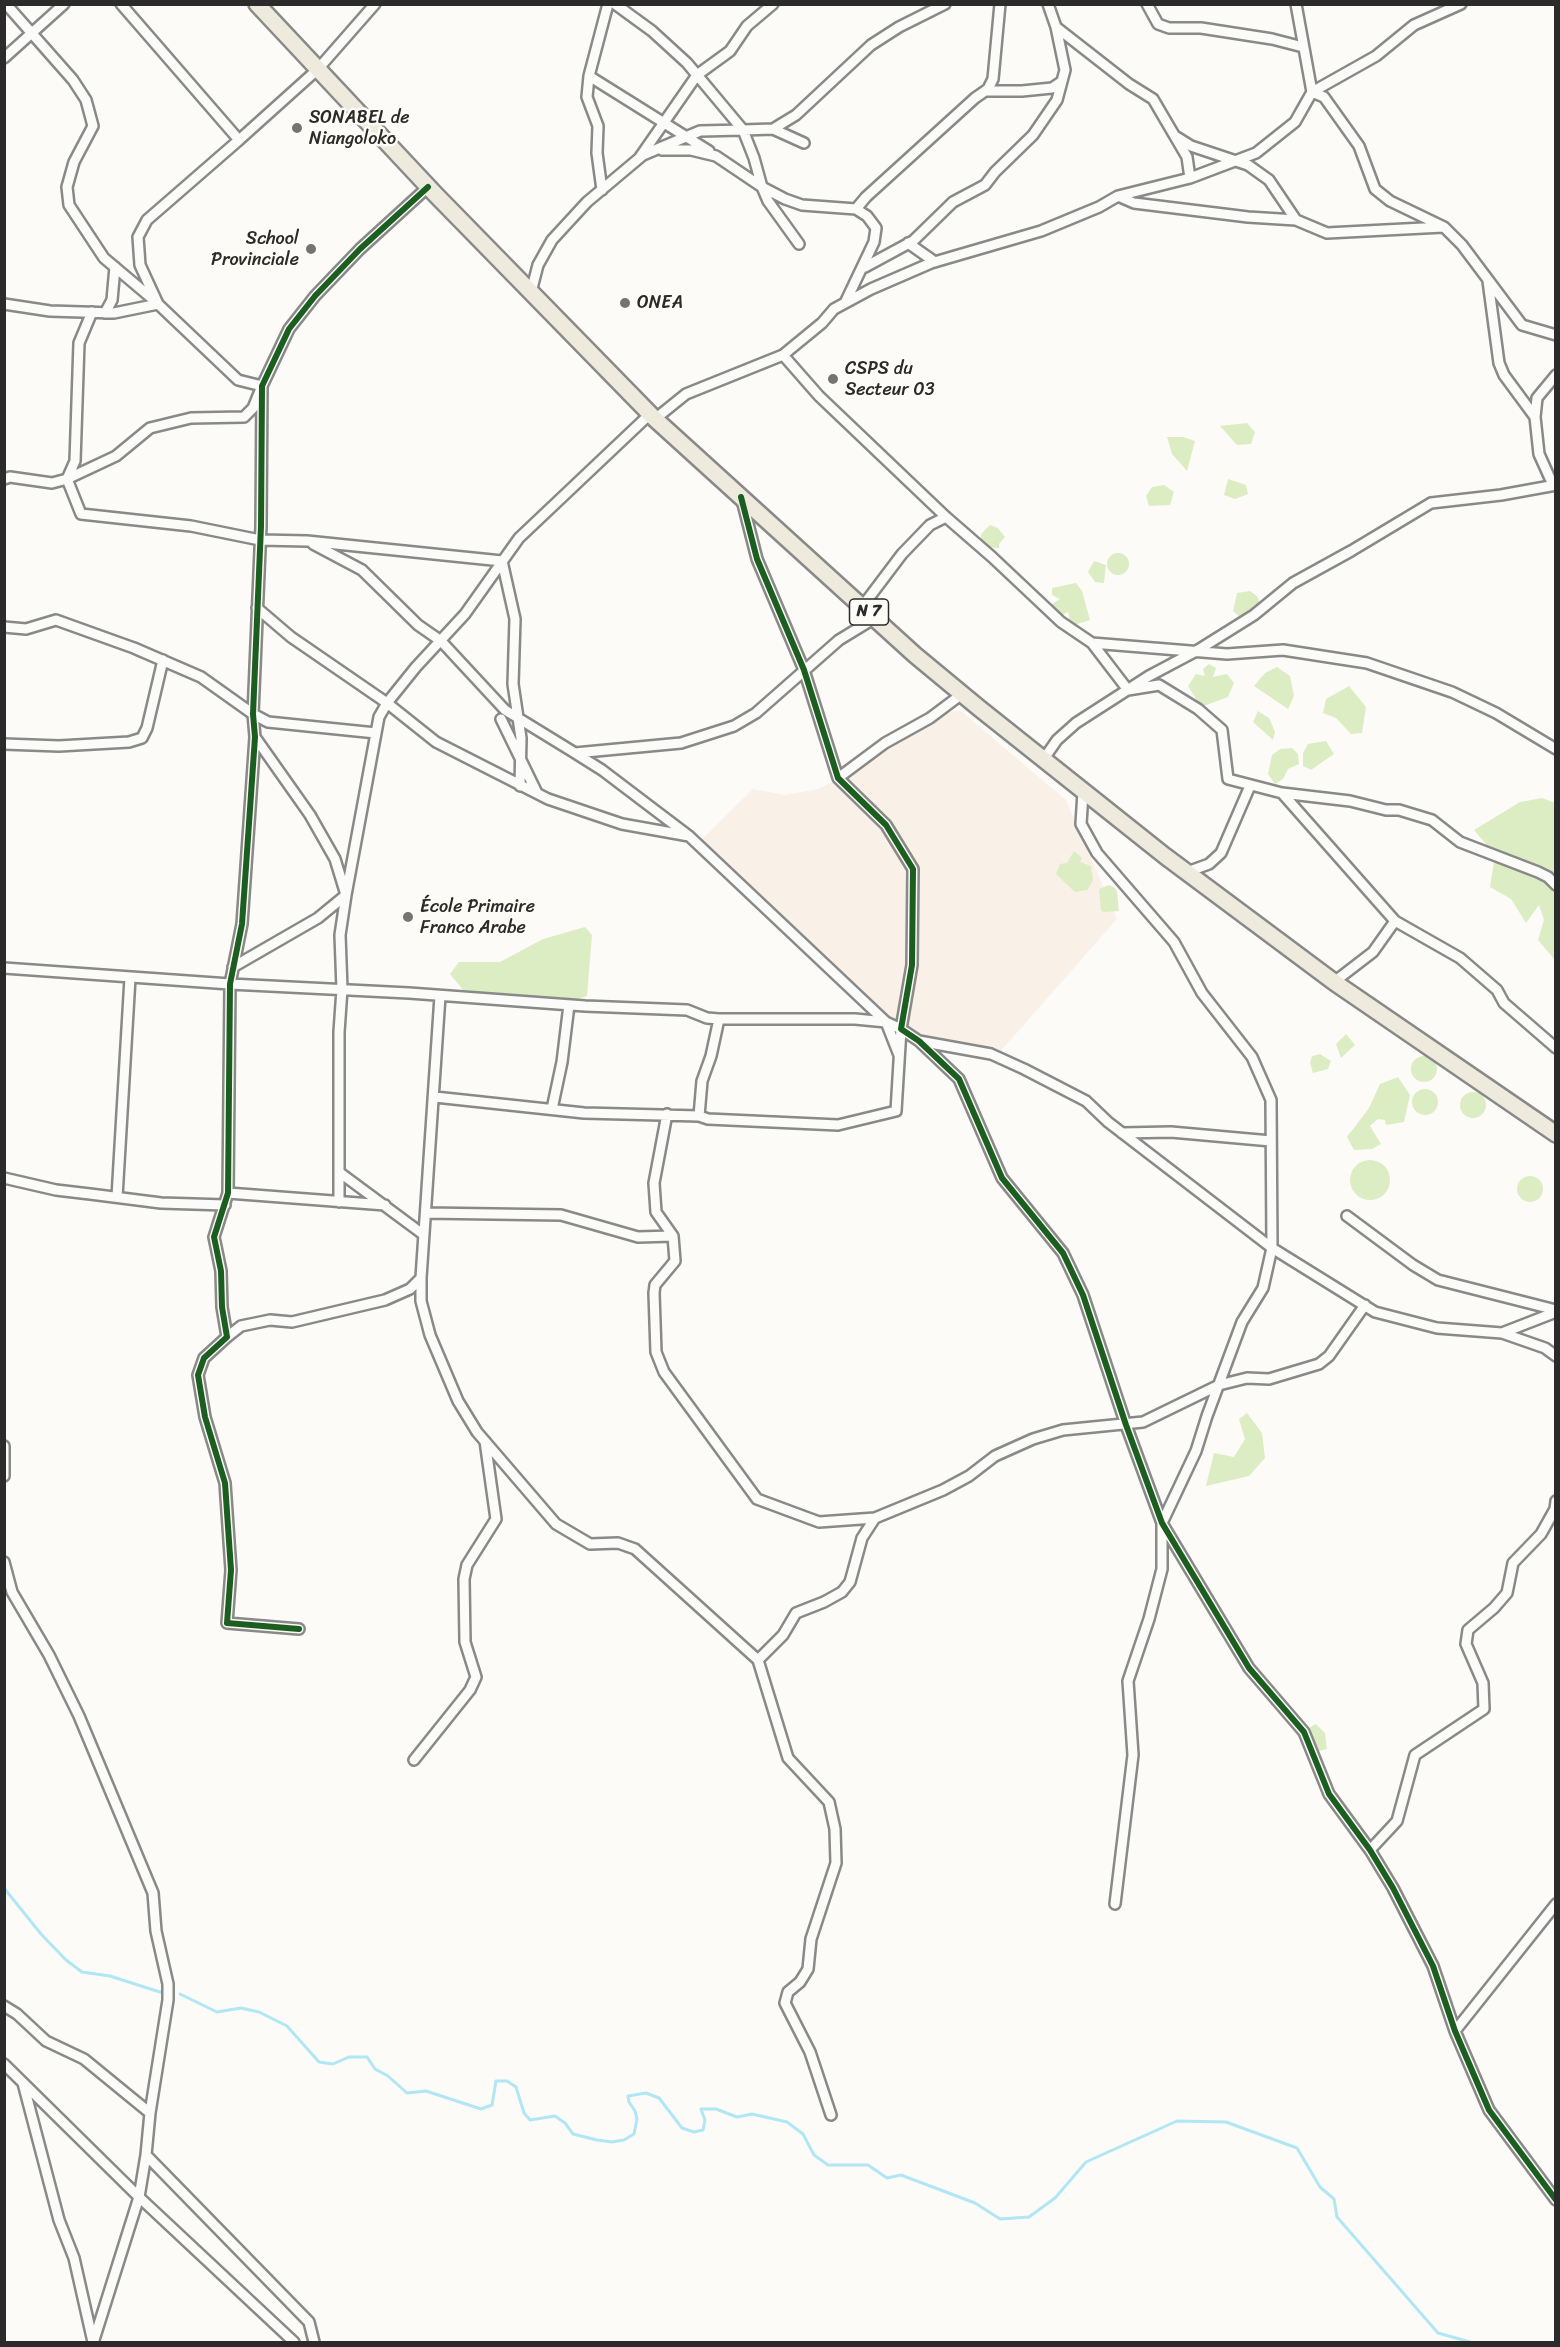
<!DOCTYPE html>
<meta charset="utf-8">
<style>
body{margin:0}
#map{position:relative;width:1560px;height:2347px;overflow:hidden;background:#fcfbf8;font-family:Sriracha,sans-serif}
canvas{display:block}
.frame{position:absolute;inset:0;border:6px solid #2b2b2b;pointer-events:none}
</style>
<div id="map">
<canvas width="1560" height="2347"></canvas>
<div class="frame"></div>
</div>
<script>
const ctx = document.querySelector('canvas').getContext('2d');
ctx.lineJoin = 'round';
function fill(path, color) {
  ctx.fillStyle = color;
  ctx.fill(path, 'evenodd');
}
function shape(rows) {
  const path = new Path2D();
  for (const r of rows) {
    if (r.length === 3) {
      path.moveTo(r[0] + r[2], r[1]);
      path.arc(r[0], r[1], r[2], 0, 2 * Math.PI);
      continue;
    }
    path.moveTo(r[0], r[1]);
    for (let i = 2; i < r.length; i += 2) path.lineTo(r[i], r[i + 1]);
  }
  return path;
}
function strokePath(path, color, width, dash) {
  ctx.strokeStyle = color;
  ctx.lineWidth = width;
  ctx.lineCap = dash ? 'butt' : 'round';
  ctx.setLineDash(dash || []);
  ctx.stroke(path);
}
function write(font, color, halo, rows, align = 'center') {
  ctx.font = font + ' Sriracha,sans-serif';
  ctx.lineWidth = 5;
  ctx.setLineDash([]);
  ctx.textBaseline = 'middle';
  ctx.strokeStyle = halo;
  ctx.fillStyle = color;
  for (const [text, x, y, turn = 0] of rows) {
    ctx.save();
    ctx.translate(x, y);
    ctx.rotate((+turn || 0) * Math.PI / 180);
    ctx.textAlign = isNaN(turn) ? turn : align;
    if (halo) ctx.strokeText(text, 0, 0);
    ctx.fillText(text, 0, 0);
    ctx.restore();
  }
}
fill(shape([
 [961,711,1066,800,1117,919,992,1061,889,1022,700,841,753,789,785,795,818,789,847,775,945,712]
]), '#f9f0e8');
fill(shape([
 [1247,423,1255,432,1251,444,1237,445,1220,426],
 [1167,437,1183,437,1195,441,1187,471,1172,454],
 [1228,479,1246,485,1248,494,1235,499,1224,495],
 [1164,485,1174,492,1170,505,1149,506,1146,496,1152,487],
 [990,525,998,528,1005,537,999,544,999,548,981,547,981,534],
 [1118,564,11],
 [1094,561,1106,565,1104,583,1095,582,1088,572],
 [1076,583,1082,591,1090,620,1071,626,1068,612,1060,616,1052,614,1050,605,1060,599,1052,595,1052,588],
 [1250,591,1257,596,1262,608,1242,619,1233,611,1237,593],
 [1209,664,1216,668,1213,677,1227,674,1234,683,1228,697,1201,707,1188,686,1196,674,1205,676,1203,669],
 [1277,667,1290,676,1294,696,1288,709,1254,686,1265,673],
 [1349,686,1366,707,1362,733,1351,734,1336,718,1323,713,1326,699],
 [1258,711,1269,718,1275,732,1273,740,1253,722],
 [1326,741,1334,754,1311,770,1303,766,1303,753,1308,744],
 [1292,748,1298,754,1299,764,1288,769,1283,779,1275,784,1268,774,1272,755,1280,749],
 [1542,798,1555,803,1555,958,1554,959,1538,940,1544,920,1539,905,1526,923,1511,899,1490,887,1495,855,1474,830,1520,802],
 [1074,851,1082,858,1080,862,1091,866,1093,881,1087,890,1075,892,1056,874,1060,864,1067,863],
 [1109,885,1115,888,1117,892,1119,911,1103,912,1101,910,1099,889],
 [585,927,592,935,587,996,574,1000,487,995,463,990,450,974,459,962,500,962,543,939],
 [1346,1034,1355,1045,1341,1058,1336,1044],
 [1320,1054,1331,1061,1328,1069,1313,1073,1310,1063,1312,1056],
 [1424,1069,13],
 [1398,1077,1410,1095,1404,1122,1386,1125,1385,1120,1378,1119,1370,1126,1381,1144,1372,1149,1354,1150,1347,1137,1369,1108,1380,1084],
 [1425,1102,13],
 [1473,1105,13],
 [1370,1180,20],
 [1530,1189,13],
 [1247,1413,1262,1433,1265,1458,1249,1476,1206,1486,1214,1453,1234,1457,1245,1439,1239,1419],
 [1316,1724,1325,1733,1327,1749,1319,1751,1304,1749,1300,1733]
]), '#dcedc4');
strokePath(shape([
 [4,1888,41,1934,66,1960,82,1972,110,1976,163,1993],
 [180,1994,217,2012,241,2008,259,2012,287,2026,319,2062,333,2064,349,2057,367,2057,375,2069,388,2076,407,2093,426,2091,481,2109,492,2105,496,2081,507,2081,516,2087,524,2113,530,2120,555,2116,565,2123,573,2134,597,2140,612,2142,624,2140,634,2134,637,2119,635,2111,629,2102,628,2096,646,2093,659,2098,682,2128,694,2132,703,2130,705,2120,701,2109,716,2109,737,2117,752,2114,787,2122,803,2134,814,2155,828,2165,868,2165,887,2178,901,2175,975,2203,1000,2219,1029,2217,1055,2198,1086,2162,1177,2121,1226,2122,1297,2148,1320,2187,1334,2199,1337,2217,1438,2333,1470,2342]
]), '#b1e6f4', 3);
const minor = shape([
 [6,4,73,80,86,100,93,126,74,162,67,187,69,205,104,258,155,301],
 [121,4,239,140,318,69,375,4],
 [615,4,652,31,687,63,743,130,773,129,796,115,871,45,899,27,945,4],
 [1147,4,1158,24,1169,28,1201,28,1272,39,1303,47],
 [1296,4,1312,92,1324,97,1359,146,1375,189,1390,201,1444,227,1462,245,1522,325,1556,335],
 [1056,27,1129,84,1153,99,1187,157,1190,178],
 [4,58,64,4],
 [589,76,709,151],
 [985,91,1022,91,1052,88,1061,82],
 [773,129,804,143],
 [1175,136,1191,146,1248,165,1269,180,1296,220],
 [662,150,691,150,716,156,762,187,768,201,799,244],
 [640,157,697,75,730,51,747,26,773,4],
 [602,190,597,153,598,126,587,97,589,76,608,4],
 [1118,196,1134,203,1248,217,1296,220,1327,233,1443,227],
 [856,209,866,197,975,98,988,89,993,79,1000,4],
 [908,243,935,262],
 [865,267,913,241,953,202,985,185,995,172,1033,135,1057,100,1065,70,1056,27,1048,4],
 [1488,281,1499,363,1504,375,1535,417],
 [531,292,538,265,552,240,587,202,643,155,700,131,743,130,754,158,762,187,785,199,802,205,856,209,867,216,876,228,874,242,845,303],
 [4,304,50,311,114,313,158,304],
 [92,312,79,343,75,461,67,479,81,514,191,526,260,540,307,541,502,561,515,619,513,684,521,738,520,786],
 [105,313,112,300,115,267],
 [783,355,819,396,946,517,992,557,1061,622,1092,643,1128,690,1159,685,1198,709,1222,730,1228,779,1282,793,1350,801,1386,810,1399,810,1432,820,1460,842,1538,872,1548,877,1556,885],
 [655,419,686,394,783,355,822,323,834,309,871,289,931,263,1041,231,1099,207,1118,196,1190,178,1256,153,1295,122,1312,92,1376,56,1414,25,1461,4],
 [4,479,10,477,52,483,67,479,116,456,150,428,191,418,244,417,253,408,262,386,238,380,158,304,140,265,138,237,147,220,239,140],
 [1553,485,1539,454,1535,417,1537,398,1556,375],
 [742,500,757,559,804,670,838,778,886,825,913,869,912,965,901,1029,919,1041,959,1079,1002,1178,1063,1253,1083,1295,1126,1425,1162,1523,1249,1668,1304,1732,1329,1794,1370,1850,1393,1888,1433,1966,1455,2031,1489,2110,1556,2200],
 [313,544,362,570,418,625,441,641,505,710,575,753,681,743,734,726,756,713,839,640,875,618],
 [862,607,902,554,930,525,946,517],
 [257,608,291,637,387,703,436,742,548,799,622,824,689,836],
 [4,627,26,629,56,620,134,648,201,677,253,714,268,722,376,733],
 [1092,643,1227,654,1283,650,1367,663,1452,692,1496,713,1556,749],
 [501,719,537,793],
 [4,744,59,746,129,742,142,738,147,728,163,660],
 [575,753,602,770,689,836,886,1022,899,1055],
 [1043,760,1057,740,1076,723,1149,676,1198,650,1254,615,1293,583,1351,551,1431,503,1501,495,1556,485],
 [838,778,885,743,930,718,962,694],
 [1083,792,1081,824,1097,853,1174,942,1202,993,1252,1057,1271,1100,1272,1248,1263,1288,1242,1322,1207,1416,1196,1451,1162,1523,1162,1569,1149,1619,1128,1681,1133,1755,1115,1904],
 [1282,793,1395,921,1460,958,1497,990,1504,1003,1556,1048],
 [1187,872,1209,864,1221,853,1250,786],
 [233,967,318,918,346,895,335,859,310,815,255,737],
 [4,968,230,984,409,993,585,1006,687,1010,707,1018,719,1019,855,1019,886,1022,901,1029,896,1111,838,1125,708,1119,699,1116,584,1113,435,1097],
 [1334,982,1373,952,1395,921],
 [440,996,421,1278,421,1301,430,1335,458,1401,477,1432,556,1524,590,1544,618,1543,635,1549,758,1660,788,1758,829,1802,835,1829,836,1863,811,1939,808,1969,800,1982,788,1992,785,2003,810,2052,831,2115],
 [919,1041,991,1054,1024,1069,1086,1101,1108,1122,1272,1248,1375,1312,1437,1328,1502,1333,1556,1312],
 [552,1109,562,1062,569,1005],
 [667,1114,654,1183,656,1212,673,1236,675,1261,655,1285,654,1293,656,1352,664,1372,757,1499,819,1522,875,1518],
 [699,1116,702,1081,711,1056,719,1019],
 [1122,1133,1171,1132,1271,1141],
 [339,1172,424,1235],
 [4,1178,56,1190,90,1194,161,1203,225,1205],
 [228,1193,385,1205],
 [117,1197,130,978],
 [339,1202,339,1032,342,989,340,935,346,895,379,717,387,703,416,667,465,614,519,538,650,414],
 [426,1213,561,1215,638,1237,673,1236],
 [1347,1216,1413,1265,1438,1280,1556,1310],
 [1502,1333,1545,1348,1556,1356],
 [227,1337,241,1326,270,1320,292,1322,385,1300,410,1289,421,1278],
 [4,1446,4,1476],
 [4,1562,12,1592,49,1655,79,1716,153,1893,156,1931,168,1984,168,2000,150,2113,84,2059,46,2041,17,2014,4,2006],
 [299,1629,227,1623,231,1570,225,1483,205,1417,198,1375,204,1358,227,1337,222,1307,221,1271,214,1237,228,1193,230,984,242,924,255,737,253,714,261,526,262,386,289,329,315,296,360,249,428,187],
 [758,1660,783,1635,796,1613,824,1602,842,1592,850,1582,862,1538,875,1518,943,1490,969,1476,995,1456,1033,1439,1063,1430,1143,1422,1219,1385,1247,1378,1269,1379,1319,1364,1329,1356,1365,1305],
 [414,1760,470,1690,476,1677,465,1642,464,1579,467,1565,496,1519,485,1441],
 [1370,1850,1397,1821,1415,1755,1484,1709,1483,1683,1466,1644,1468,1630,1494,1608,1507,1593,1513,1563,1541,1534,1555,1509,1556,1501],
 [1455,2031,1556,1904],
 [4,2064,139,2197,294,2342],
 [23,2083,59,2220,74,2258,93,2342],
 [146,2155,309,2322,314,2342],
 [94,2340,139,2197,146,2155,150,2113]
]);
const trunk = shape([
 [257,4,435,194,655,419,915,655,979,708,1165,856,1334,982,1556,1134]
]);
strokePath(minor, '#898987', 14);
strokePath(trunk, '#898987', 20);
strokePath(minor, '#fbfbf9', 9);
strokePath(trunk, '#eeeadd', 15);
strokePath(shape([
 [741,497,757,559,804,670,838,778,886,825,913,869,912,965,901,1029,919,1041,959,1079,1002,1178,1063,1253,1083,1295,1126,1425,1162,1523,1249,1668,1304,1732,1329,1794,1370,1850,1393,1888,1433,1966,1455,2031,1489,2110,1556,2200],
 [299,1629,227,1623,231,1570,225,1483,205,1417,198,1375,204,1358,227,1337,222,1307,221,1271,214,1237,228,1193,230,984,242,924,255,737,253,714,261,526,262,386,289,329,315,296,360,249,428,187]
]), '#1b5e20', 6);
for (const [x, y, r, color] of [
 [297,128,6,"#747473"],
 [311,249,6,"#747473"],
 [625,303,6,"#747473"],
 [833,379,6,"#747473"],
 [408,917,6,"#747473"]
]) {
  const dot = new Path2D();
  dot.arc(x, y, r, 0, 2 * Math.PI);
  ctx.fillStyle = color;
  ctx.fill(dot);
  strokePath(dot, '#fdfcf7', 2);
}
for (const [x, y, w] of [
 [869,612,39]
]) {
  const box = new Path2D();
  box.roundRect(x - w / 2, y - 13, w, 26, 4.5);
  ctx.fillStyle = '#fdfcf7';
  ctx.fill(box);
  strokePath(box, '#2b2b2b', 1.5);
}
write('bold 16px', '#2b2b2b', null, [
 ["N 7",869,612]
]);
write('18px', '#2b2b2b', '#fdfcf7', [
 ["SONABEL de",309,118],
 ["Niangoloko",309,139],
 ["School",299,239,"right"],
 ["Provinciale",299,260,"right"],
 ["ONEA",637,303],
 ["CSPS du",845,369],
 ["Secteur 03",845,390],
 ["École Primaire",420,907],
 ["Franco Arabe",420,928]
], 'left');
</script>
